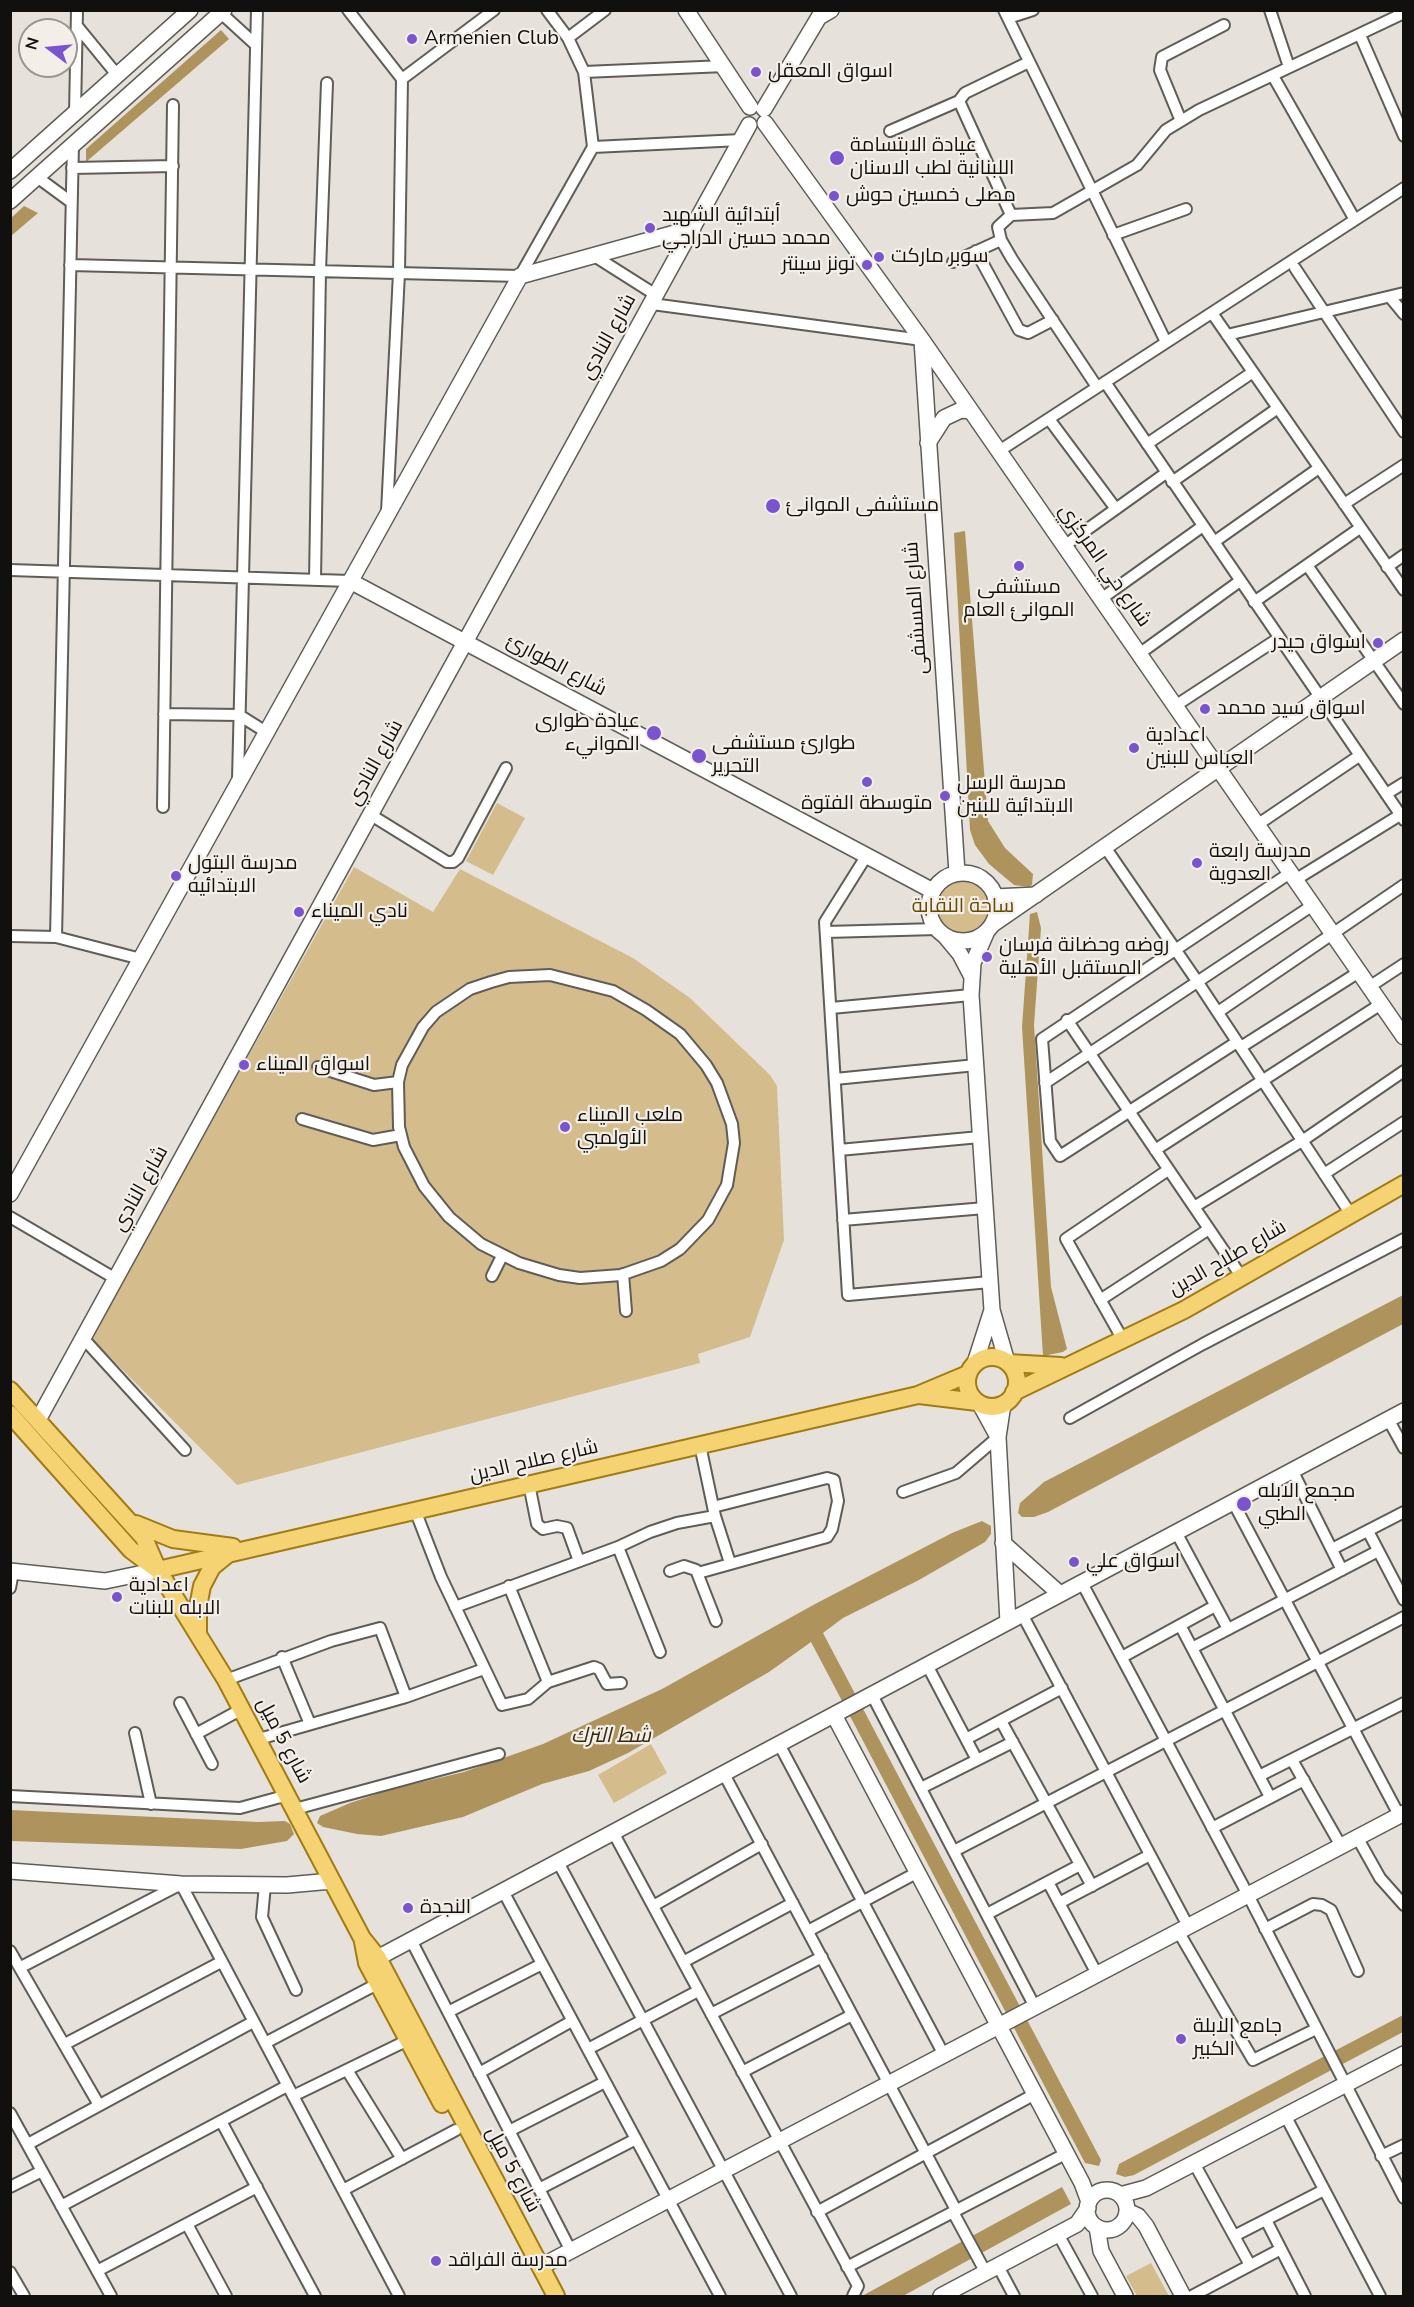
<!DOCTYPE html>
<meta charset="utf-8">
<style>
body{margin:0}
#map{position:relative;width:1414px;height:2307px;overflow:hidden;background:#e6e2db;font-family:"Nunito Sans",sans-serif}
canvas{display:block}
.frame{position:absolute;inset:0;border:12px solid #12100e;pointer-events:none}
.north{position:absolute;left:18px;top:18px;width:60px;height:60px;box-sizing:border-box;background:#f3efe8;border:2px solid #999691;border-radius:50%;rotate:286deg;font-size:16px;font-weight:700;line-height:24px;text-align:center;color:#12100e}
.north::after{content:'';display:block;margin:auto;width:21px;height:27px;background:#7a54ce;clip-path:polygon(50% 0,100% 100%,50% 72%,0 100%)}
</style>
<div id="map">
<canvas width="1414" height="2307"></canvas>
<div class="frame"></div>
<div class="north">N</div>
</div>
<script>
const ctx = document.querySelector('canvas').getContext('2d');
ctx.lineJoin = 'round';
function fill(path, color) {
  ctx.fillStyle = color;
  ctx.fill(path, 'evenodd');
}
function shape(rows) {
  const path = new Path2D();
  for (const r of rows) {
    if (r.length === 3) {
      path.moveTo(r[0] + r[2], r[1]);
      path.arc(r[0], r[1], r[2], 0, 2 * Math.PI);
      continue;
    }
    path.moveTo(r[0], r[1]);
    for (let i = 2; i < r.length; i += 2) path.lineTo(r[i], r[i + 1]);
  }
  return path;
}
function strokePath(path, color, width, dash) {
  ctx.strokeStyle = color;
  ctx.lineWidth = width;
  ctx.lineCap = dash ? 'butt' : 'round';
  ctx.setLineDash(dash || []);
  ctx.stroke(path);
}
function write(font, color, halo, rows, align = 'center') {
  ctx.font = font + ' "Nunito Sans",Cairo,sans-serif';
  ctx.lineWidth = 4.5;
  ctx.setLineDash([]);
  ctx.textBaseline = 'middle';
  ctx.strokeStyle = halo;
  ctx.fillStyle = color;
  for (const [text, x, y, turn = 0] of rows) {
    ctx.save();
    ctx.translate(x, y);
    ctx.rotate((+turn || 0) * Math.PI / 180);
    ctx.textAlign = isNaN(turn) ? turn : align;
    if (halo) ctx.strokeText(text, 0, 0);
    ctx.fillText(text, 0, 0);
    ctx.restore();
  }
}
fill(shape([
 [497,803,525,818,493,875,466,861],
 [354,867,433,912,460,869,633,958,690,998,770,1075,777,1086,784,1240,750,1337,698,1354,700,1363,237,1485,91,1338],
 [963,907,26],
 [651,1744,667,1773,614,1803,598,1775],
 [1151,2263,1169,2296,1137,2296,1126,2276]
]), '#d4bc8d');
fill(shape([
 [221,30,229,39,86,162,86,149],
 [24,206,38,213,11,236,11,218],
 [965,531,988,821,1005,848,1033,874,1032,885,1029,887,1014,885,989,864,975,845,970,830,954,533],
 [1037,912,1041,928,1034,1025,1051,1287,1067,1349,1063,1352,1043,1356,1022,1027,1030,914],
 [1403,1295,1403,1324,1048,1512,1034,1517,1022,1517,1018,1513,1020,1503,1044,1482],
 [982,1521,991,1526,991,1534,985,1542,919,1580,843,1618,823,1633,1101,2160,1099,2166,1085,2163,811,1642,769,1672,628,1753,589,1771,542,1784,463,1817,381,1836,357,1834,323,1827,317,1823,320,1816,350,1803,389,1790,464,1772,543,1744,662,1689,815,1604,952,1533],
 [11,1810,258,1822,285,1821,290,1824,294,1834,287,1841,241,1849,11,1841],
 [1403,2015,1403,2032,1134,2175,1125,2177,1116,2174,1119,2164],
 [1062,2187,1071,2204,903,2296,862,2296]
]), '#ae935d');
const street = shape([
 [348,10,402,79,399,273,387,512],
 [1004,10,1166,342],
 [1270,10,1289,67],
 [221,13,256,45],
 [1008,18,1033,10],
 [77,26,118,76],
 [1360,35,1404,136],
 [568,38,605,10],
 [584,72,725,66],
 [1273,76,1355,220],
 [402,79,494,10],
 [959,101,1011,215],
 [75,114,77,10],
 [1181,121,1160,70,1162,57,1224,25],
 [890,131,959,101,965,93,1029,62],
 [593,147,741,140],
 [72,168,173,166],
 [37,177,71,202],
 [1113,235,1186,209],
 [976,251,1019,330,1028,333,1053,320],
 [596,257,656,295],
 [953,262,1001,240],
 [70,265,520,276,593,147,584,72,568,38,547,10],
 [1295,268,1404,432],
 [1390,297,1404,314],
 [652,304,922,340],
 [1212,313,1404,590],
 [1227,335,1404,293],
 [1105,382,1404,820],
 [1097,387,1012,259,1001,240,998,227,1011,215,1053,213,1137,165,1166,130,1199,110,1404,13],
 [1049,419,1116,509],
 [1147,444,1253,372],
 [999,451,1404,188],
 [1172,482,1278,408],
 [1344,504,1404,465],
 [1214,542,1319,468],
 [1064,546,1166,473],
 [1307,565,1404,704],
 [1387,567,1404,555],
 [10,570,350,581],
 [315,580,320,271,327,83],
 [1101,599,1203,526],
 [1254,602,1360,528],
 [1139,654,1240,581],
 [1175,706,1279,638],
 [164,714,239,715,266,732],
 [238,780,257,10],
 [1386,794,1404,783],
 [163,807,173,105],
 [371,815,447,862,453,862,458,858,506,768],
 [1257,825,1359,756],
 [1105,847,1197,981,1350,1213],
 [867,855,825,922,848,1295,990,1282],
 [1295,880,1400,815],
 [826,932,937,929],
 [10,936,56,937,141,959],
 [56,937,73,144],
 [550,975,613,991,646,1010,680,1034,706,1065,717,1083,732,1124,734,1143,727,1185,708,1220,680,1249,661,1261,621,1275,580,1278,559,1275,519,1263,481,1244,449,1217,424,1186,404,1147,399,1127,398,1082,402,1065,423,1027,436,1012,470,989,491,982,509,977,550,975],
 [1369,987,1404,964],
 [831,1008,971,995],
 [1218,1012,1404,885],
 [1067,1020,1241,1276],
 [1237,1042,1060,1156,1050,1141,1042,1039,1290,873],
 [1241,1047,1359,972],
 [318,1067,374,1085,398,1082],
 [835,1079,976,1065],
 [1045,1083,1313,905],
 [302,1119,373,1140,401,1135],
 [839,1150,980,1137],
 [1155,1150,1381,1004],
 [1324,1174,1404,1122],
 [1194,1207,1302,1141,1404,1071],
 [10,1217,116,1279],
 [843,1220,985,1208],
 [623,1274,626,1311],
 [492,1276,502,1256],
 [1100,1300,1209,1229],
 [83,1338,185,1450],
 [1123,1340,1066,1239,1168,1170],
 [1070,1418,1203,1344,1404,1239],
 [1388,1419,1404,1448],
 [700,1445,715,1516,730,1563],
 [1292,1470,1342,1570],
 [529,1484,537,1524,543,1529,557,1526,567,1528,579,1561],
 [903,1492,956,1473,998,1437],
 [1233,1502,1399,1815],
 [415,1510,441,1577,502,1705,528,1699,548,1682,594,1667,599,1669,607,1684,621,1683],
 [1368,1531,1404,1600],
 [1176,1532,1228,1629],
 [618,1547,660,1652],
 [1332,1549,1404,1512],
 [670,1571,684,1566,696,1570,716,1621],
 [698,1573,827,1537,832,1529,838,1501,834,1480,827,1478,713,1507],
 [1082,1583,1248,1895,1404,2198],
 [509,1586,548,1682],
 [10,1588,13,1572],
 [455,1607,618,1547,650,1532,677,1523,715,1516],
 [1022,1614,1188,1926],
 [1180,1625,1270,1797],
 [1192,1648,1378,1551],
 [282,1657,310,1724],
 [1122,1657,1215,1606],
 [927,1665,977,1760],
 [226,1680,331,1641,380,1628,406,1697],
 [872,1695,1035,2007],
 [180,1703,212,1764],
 [1001,1721,1092,1886],
 [135,1733,151,1804],
 [196,1734,242,1709],
 [259,1739,406,1697,484,1669],
 [966,1739,1062,1688],
 [779,1744,944,2055],
 [1292,1760,1341,1846],
 [724,1774,956,2210],
 [1259,1776,1404,1703],
 [921,1788,1013,1742],
 [10,1796,240,1808,288,1795],
 [295,1809,499,1754],
 [1212,1828,1304,1780],
 [613,1832,858,2286,853,2296],
 [1357,1837,1380,1878,1404,1905],
 [954,1851,1404,1617],
 [558,1862,791,2296],
 [1048,1882,1097,1974],
 [265,1885,262,1917,296,1990],
 [503,1891,720,2296],
 [1059,1903,1150,1855],
 [653,1906,762,1844],
 [987,1914,1080,1865],
 [1265,1929,1313,1904,1322,1905,1331,1910,1358,1971],
 [808,1931,918,1872],
 [1178,1931,1253,2060,1316,2029],
 [411,1940,571,2251],
 [10,1951,99,2105],
 [683,1962,793,1903],
 [21,1967,181,1884,399,2296],
 [448,2012,542,1964],
 [711,2014,822,1957],
 [265,2043,377,1984],
 [65,2044,221,1962],
 [588,2049,698,1991],
 [347,2070,402,2159],
 [742,2072,852,2015],
 [479,2073,572,2021],
 [293,2096,406,2041],
 [10,2113,111,2296],
 [1285,2115,1380,2296],
 [221,2121,315,2296],
 [509,2131,605,2082],
 [28,2144,253,2022],
 [1381,2156,1404,2145],
 [1194,2163,1250,2265],
 [10,2187,42,2171],
 [539,2189,636,2139],
 [343,2190,456,2130],
 [61,2206,287,2086],
 [817,2212,1035,2094],
 [953,2212,986,2273],
 [1266,2220,1305,2296],
 [187,2224,226,2296],
 [1058,2234,1092,2296],
 [1234,2236,1324,2190],
 [998,2266,1014,2296],
 [847,2267,1067,2153],
 [97,2271,257,2187],
 [10,2272,24,2296],
 [1192,2296,1281,2249]
]);
const secondary = shape([
 [686,10,750,107],
 [764,109,819,17,831,10],
 [765,123,922,340,1404,1037],
 [10,171,190,10],
 [10,201,224,10],
 [922,340,957,873],
 [928,443,944,418,961,410,971,411],
 [350,581,933,891],
 [963,907,34],
 [995,897,1036,895],
 [993,924,1404,640],
 [987,931,973,963,971,995,992,1310,1007,1362],
 [945,936,960,954,971,975],
 [10,1194,520,276,693,228],
 [975,1363,992,1310],
 [980,1404,998,1437],
 [1003,1404,998,1437,1008,1622],
 [38,1420,749,125],
 [1003,1543,1060,1594],
 [10,1571,105,1581,158,1570],
 [834,1715,1082,2183,1089,2202],
 [10,1871,181,1884,287,1885,332,1881],
 [368,1963,1404,1411],
 [1107,2210,20],
 [1120,2195,1146,2188,1404,2054],
 [1127,2211,1138,2216,1146,2226,1183,2296],
 [1097,2227,1101,2251,1125,2296],
 [540,2267,1404,1813],
 [941,2296,1077,2224,1088,2208]
]);
const primary = shape([
 [992,1382,25],
 [1008,1363,1061,1366],
 [10,1390,144,1538,158,1570,226,1680,362,1938,378,1958,556,2296],
 [1014,1392,1184,1310,1404,1184],
 [919,1395,977,1402],
 [10,1414,131,1550,158,1570],
 [136,1524,173,1539,233,1547],
 [158,1570,918,1395,968,1374],
 [198,1632,198,1607,202,1586,212,1567,228,1554],
 [363,1942,367,1963,442,2104]
]);
strokePath(street, '#605d57', 14);
strokePath(secondary, '#605d57', 18);
strokePath(primary, '#a27b12', 20);
strokePath(street, '#fff', 10);
strokePath(secondary, '#fff', 15);
strokePath(primary, '#f6d372', 16);
for (const [x, y, r, color] of [
 [412,39,6,"#7a54ce"],
 [756,72,6,"#7a54ce"],
 [837,158,8,"#7a54ce"],
 [834,196,6,"#7a54ce"],
 [650,228,6,"#7a54ce"],
 [879,257,6,"#7a54ce"],
 [867,265,6,"#7a54ce"],
 [773,506,8,"#7a54ce"],
 [1019,566,6,"#7a54ce"],
 [1378,643,6,"#7a54ce"],
 [1205,709,6,"#7a54ce"],
 [654,733,8,"#7a54ce"],
 [1134,748,6,"#7a54ce"],
 [699,756,8,"#7a54ce"],
 [867,782,6,"#7a54ce"],
 [945,796,6,"#7a54ce"],
 [1197,863,6,"#7a54ce"],
 [176,876,6,"#7a54ce"],
 [299,912,6,"#7a54ce"],
 [987,957,6,"#7a54ce"],
 [244,1065,6,"#7a54ce"],
 [565,1127,6,"#7a54ce"],
 [1244,1504,8,"#7a54ce"],
 [1074,1562,6,"#7a54ce"],
 [117,1597,6,"#7a54ce"],
 [408,1908,6,"#7a54ce"],
 [1181,2039,6,"#7a54ce"],
 [436,2261,6,"#7a54ce"]
]) {
  const dot = new Path2D();
  dot.arc(x, y, r, 0, 2 * Math.PI);
  ctx.fillStyle = color;
  ctx.fill(dot);
  strokePath(dot, '#f3efe8', 2);
}
write('20px', '#12100e', '#f3efe8', [
 ["Armenien Club",424,39],
 ["اسواق المعقل",768,72],
 ["عيادة الابتسامة",850,146],
 ["اللبنانية لطب الاسنان",850,169],
 ["مصلى خمسين حوش",846,196],
 ["أبتدائية الشهيد",662,216],
 ["محمد حسين الدراجي",662,239],
 ["سوبر ماركت",891,257],
 ["تونز سينتر",855,265,"right"],
 ["مستشفى الموانئ",786,506],
 ["مستشفى",1019,588,"center"],
 ["الموانئ العام",1019,611,"center"],
 ["اسواق حيدر",1366,643,"right"],
 ["اسواق سيد محمد",1217,709],
 ["عيادة طوارى",640,722,"right"],
 ["الموانيء",640,745,"right"],
 ["اعدادية",1146,736],
 ["العباس للبنين",1146,759],
 ["طوارئ مستشفى",712,744],
 ["التحرير",712,767],
 ["مدرسة الرسل",957,784],
 ["الابتدائية للبنين",957,807],
 ["متوسطة الفتوة",867,804,"center"],
 ["مدرسة رابعة",1209,852],
 ["العدوية",1209,875],
 ["مدرسة البتول",188,864],
 ["الابتدائيه",188,887],
 ["نادي الميناء",311,912],
 ["روضه وحضانة فرسان",999,946],
 ["المستقبل الأهلية",999,969],
 ["اسواق الميناء",256,1065],
 ["ملعب الميناء",577,1116],
 ["الأولمبي",577,1139],
 ["مجمع الابله",1258,1492],
 ["الطبي",1258,1515],
 ["اسواق علي",1086,1562],
 ["اعدادية",129,1586],
 ["الابله للبنات",129,1609],
 ["النجدة",420,1908],
 ["جامع الابلة",1193,2027],
 ["الكبير",1193,2050],
 ["مدرسة الفراقد",448,2261]
], 'left');
write('20px', '#12100e', '#f3efe8', [
 ["شارع النادي",609,337,-61],
 ["شارع حي المركزي",1104,566,55],
 ["شارع المسشفى",917,608,-94],
 ["شارع الطوارئ",556,666,28],
 ["شارع النادي",376,763,-61],
 ["شارع النادي",141,1189,-61],
 ["شارع صلاح الدين",1228,1259,-30],
 ["شارع صلاح الدين",534,1462,-13],
 ["شارع 5 ميل",283,1741,62],
 ["شارع 5 ميل",512,2170,62]
]);
write('20px', '#654a02', '#f3efe8', [
 ["ساحة النقابة",963,907]
]);
write('italic 21px', '#34280e', '#f3efe8', [
 ["شط الترك",611,1737]
]);
</script>
